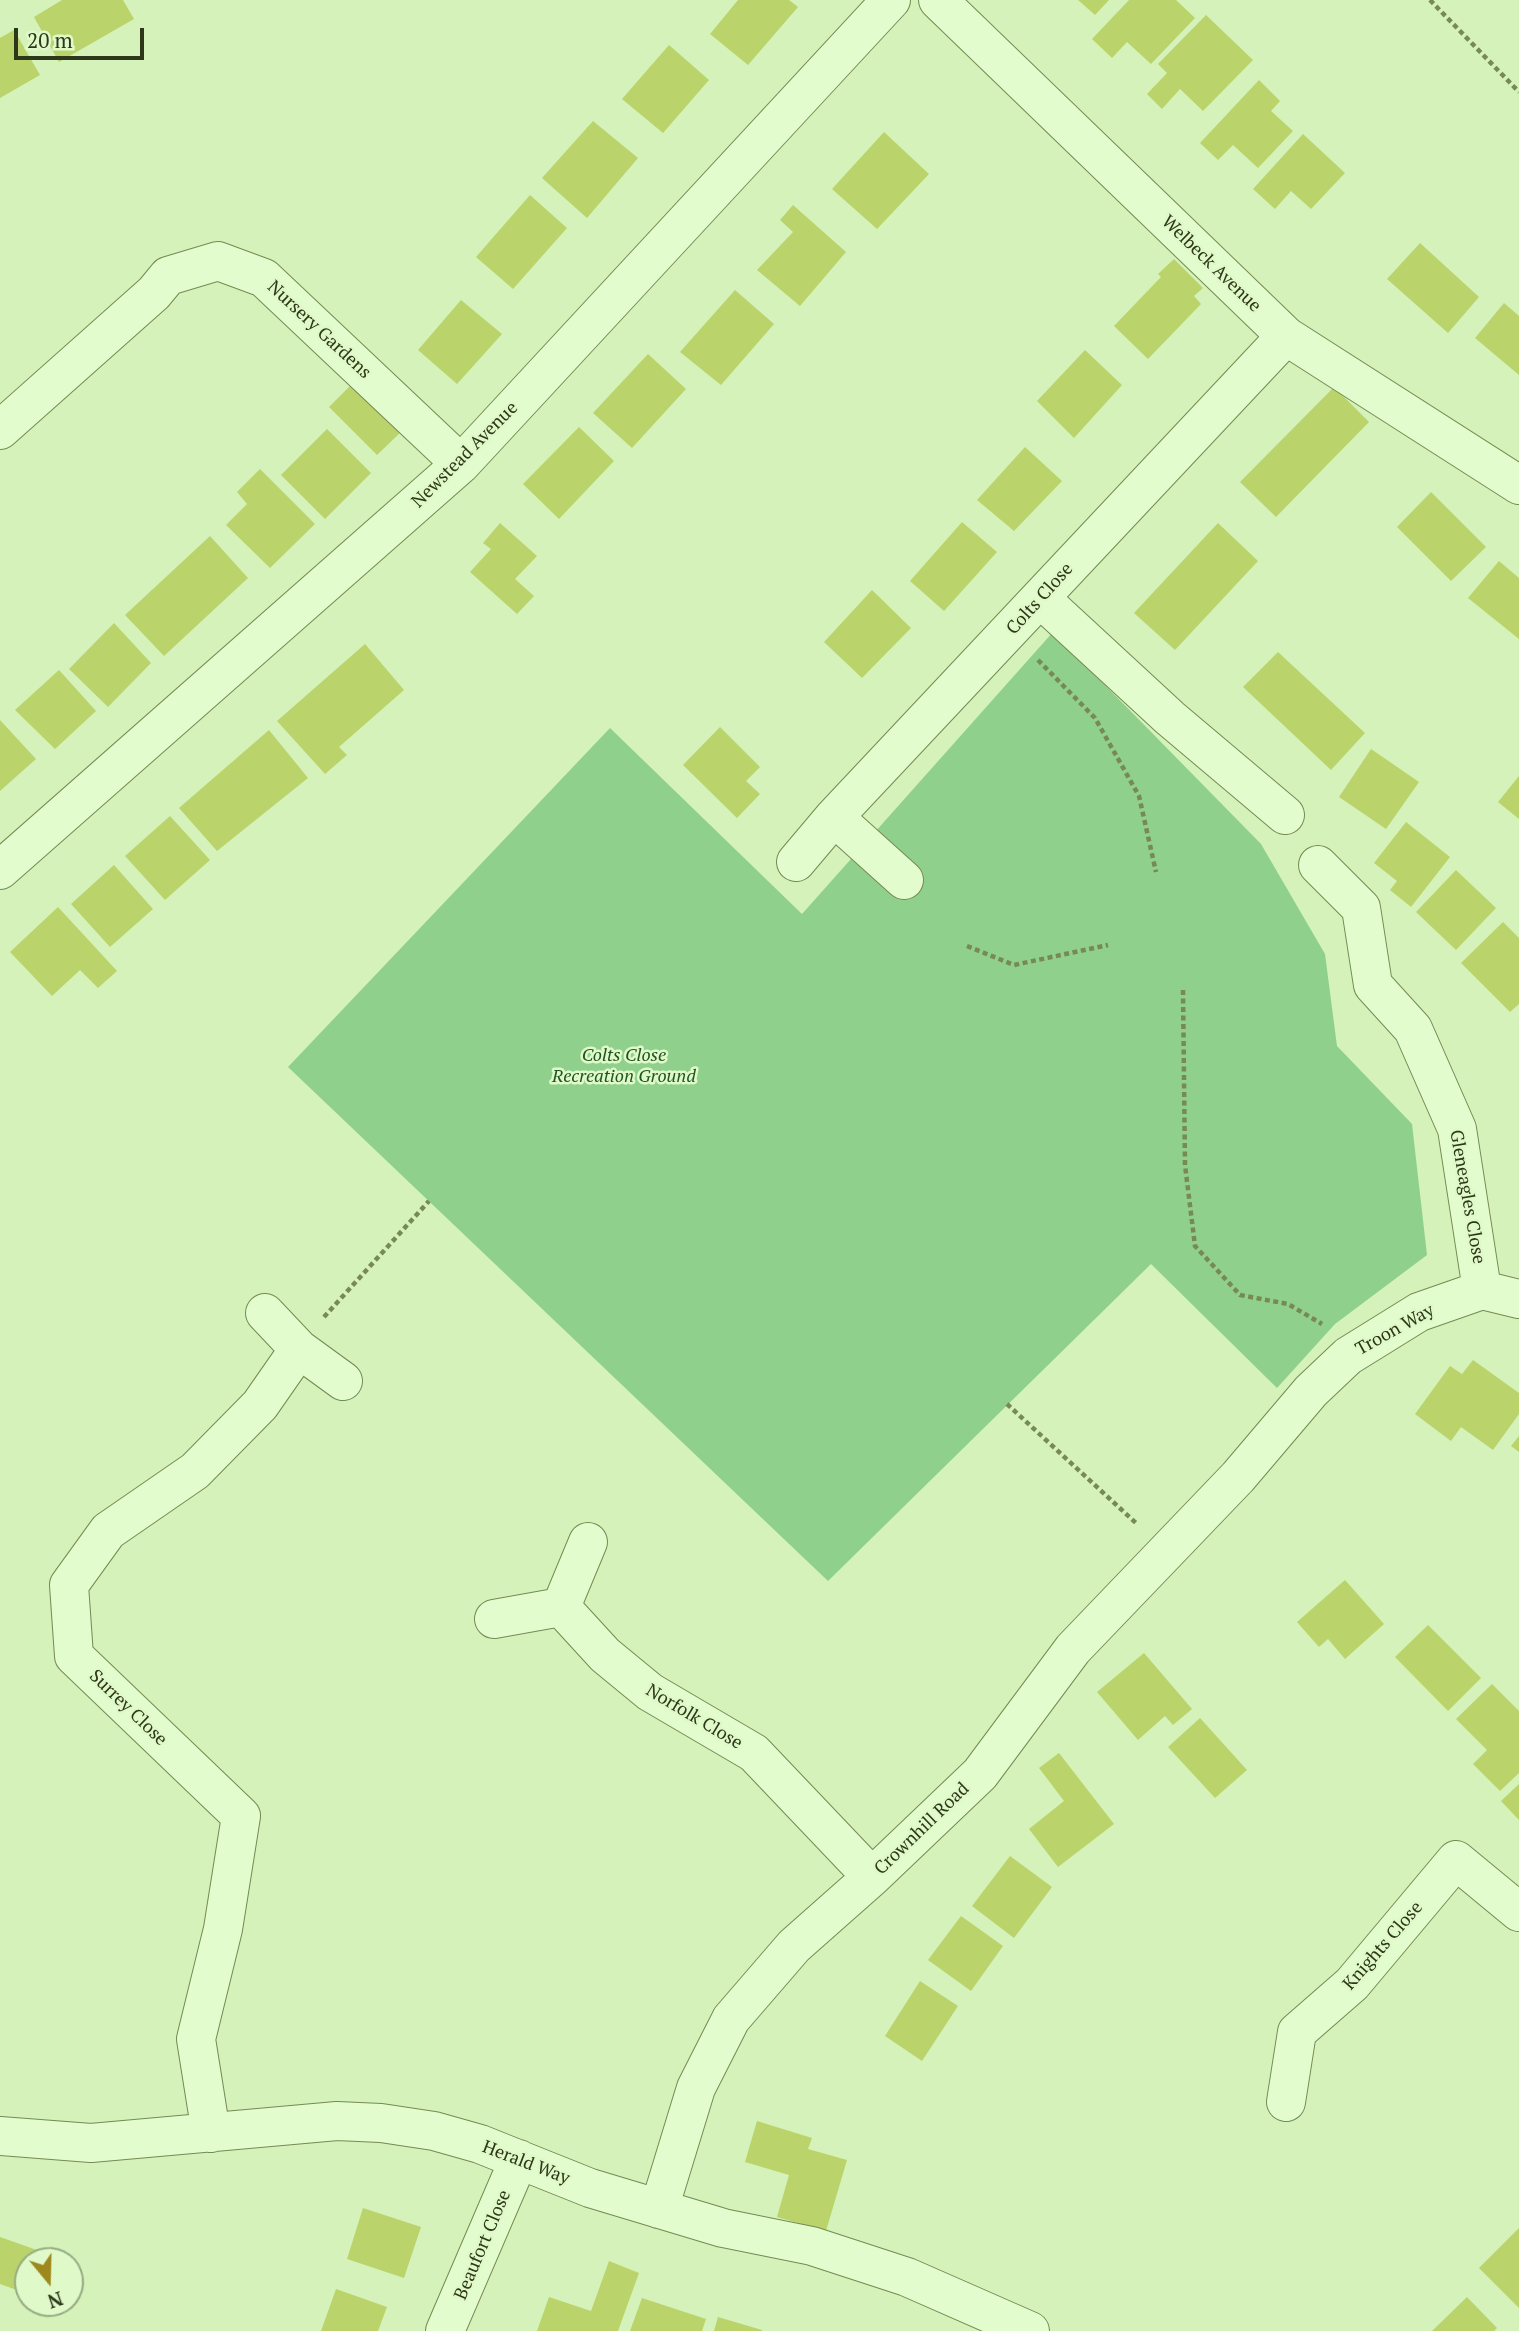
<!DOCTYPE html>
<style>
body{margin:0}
#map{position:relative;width:1519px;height:2331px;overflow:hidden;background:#d4f2b9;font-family:"PT Serif",serif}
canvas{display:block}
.north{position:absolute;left:14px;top:2247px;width:70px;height:70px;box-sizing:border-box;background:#dff9c9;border:2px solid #98ab83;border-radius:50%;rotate:161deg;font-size:19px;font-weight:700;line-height:28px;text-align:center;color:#2d3719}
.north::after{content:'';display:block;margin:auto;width:24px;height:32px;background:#9e881d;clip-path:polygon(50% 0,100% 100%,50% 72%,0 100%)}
.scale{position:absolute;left:14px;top:28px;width:130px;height:32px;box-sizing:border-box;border:4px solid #2d3719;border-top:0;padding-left:9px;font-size:21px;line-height:24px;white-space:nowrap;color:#2d3719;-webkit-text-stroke:5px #dff9c9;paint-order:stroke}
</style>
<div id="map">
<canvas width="1519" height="2331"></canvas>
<div class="north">N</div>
<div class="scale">20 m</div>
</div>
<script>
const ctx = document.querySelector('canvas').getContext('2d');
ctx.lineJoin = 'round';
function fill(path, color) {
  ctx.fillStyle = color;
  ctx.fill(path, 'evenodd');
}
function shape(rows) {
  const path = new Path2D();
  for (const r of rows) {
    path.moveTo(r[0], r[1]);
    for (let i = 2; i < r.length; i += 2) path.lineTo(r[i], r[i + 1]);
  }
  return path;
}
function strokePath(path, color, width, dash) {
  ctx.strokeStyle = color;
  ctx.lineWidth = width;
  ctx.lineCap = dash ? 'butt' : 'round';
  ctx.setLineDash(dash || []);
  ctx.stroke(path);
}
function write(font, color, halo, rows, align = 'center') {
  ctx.font = font + ' "PT Serif",serif';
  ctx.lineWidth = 5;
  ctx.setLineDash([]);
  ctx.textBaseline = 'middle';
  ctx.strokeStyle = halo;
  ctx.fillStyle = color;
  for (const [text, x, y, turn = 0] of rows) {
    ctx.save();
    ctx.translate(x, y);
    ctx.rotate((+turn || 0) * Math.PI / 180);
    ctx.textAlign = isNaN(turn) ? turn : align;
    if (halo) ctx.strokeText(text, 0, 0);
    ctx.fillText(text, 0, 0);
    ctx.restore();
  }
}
fill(shape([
 [1053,632,1261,844,1325,954,1337,1046,1412,1124,1427,1255,1335,1324,1277,1388,1151,1264,828,1581,288,1067,610,728,802,914]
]), '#90d08d');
fill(shape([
 [62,0,123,0,134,19,59,62,34,17],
 [738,0,789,0,798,7,748,65,710,34],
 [1078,0,1109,0,1095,15],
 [1129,0,1176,0,1195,18,1151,64,1127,42,1112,58,1092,39],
 [1206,15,1253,60,1203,111,1180,89,1162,109,1147,94,1167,73,1158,64],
 [14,30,40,75,0,98,0,38],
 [669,45,709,80,663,133,622,99],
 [1259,80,1280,101,1271,111,1293,131,1258,168,1233,145,1218,160,1200,143],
 [593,121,638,158,587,218,542,178],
 [884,132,929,174,877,229,832,189],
 [1303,134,1345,173,1311,209,1291,191,1275,209,1253,189],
 [530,195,567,228,513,289,476,257],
 [793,205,846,252,800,306,757,270,793,232,780,220],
 [1420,243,1479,297,1448,333,1387,279],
 [1174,259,1203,288,1194,296,1201,304,1148,359,1114,326,1161,277,1158,274],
 [735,290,774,324,721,385,680,352],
 [461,300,502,334,457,384,418,350],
 [1504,303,1519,316,1519,375,1475,338],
 [1085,350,1122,385,1074,438,1037,401],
 [648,354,686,389,632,448,593,413],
 [354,382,403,430,377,455,329,407],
 [1334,387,1369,422,1276,517,1240,482],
 [579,427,614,461,559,519,523,484],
 [327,429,371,473,325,519,281,475],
 [1025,447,1062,481,1014,531,977,500],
 [260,469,315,524,270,568,226,525,247,504,237,492],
 [1431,492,1486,547,1451,581,1397,527],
 [962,522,997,552,944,611,910,581],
 [500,523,537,556,515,579,534,596,517,614,470,572,491,549,483,543],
 [1218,523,1258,561,1175,650,1134,613],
 [210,536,248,578,164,656,125,615],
 [1499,561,1519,578,1519,639,1468,598],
 [872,590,911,628,862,678,824,642],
 [114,623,151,663,108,707,69,669],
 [365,644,404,690,339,747,347,755,325,774,277,721],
 [1278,652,1365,733,1331,770,1243,687],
 [59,670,96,711,55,749,15,710],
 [0,720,36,759,0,791],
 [720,727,760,767,746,781,760,794,737,818,683,765],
 [269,730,308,778,217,851,179,808],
 [1371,749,1419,782,1386,829,1339,797],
 [1519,776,1519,819,1498,802],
 [170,816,210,860,165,900,125,856],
 [1406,822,1450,857,1411,907,1390,890,1397,881,1374,863],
 [114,865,153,909,110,947,71,904],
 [1456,870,1496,908,1456,950,1416,912],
 [58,907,117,971,98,988,80,970,52,996,10,952],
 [1503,922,1519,938,1519,1004,1510,1012,1461,963],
 [1473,1360,1519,1393,1519,1414,1493,1450,1461,1427,1451,1441,1415,1414,1450,1366,1462,1374],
 [1519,1436,1519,1452,1511,1446],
 [1345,1580,1384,1624,1345,1659,1328,1639,1319,1647,1297,1622],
 [1428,1625,1481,1678,1448,1711,1395,1657],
 [1144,1653,1192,1709,1173,1725,1165,1716,1138,1740,1097,1692],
 [1492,1684,1519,1711,1519,1773,1500,1791,1473,1764,1487,1750,1456,1719],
 [1200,1718,1247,1770,1215,1798,1168,1747],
 [1059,1753,1114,1824,1058,1867,1029,1829,1064,1801,1039,1768],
 [1519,1784,1519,1820,1501,1801],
 [1010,1856,1052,1887,1014,1938,972,1906],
 [961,1916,1003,1946,971,1991,928,1960],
 [920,1981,958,2006,922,2061,885,2036],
 [757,2121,812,2138,808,2149,847,2160,826,2231,777,2217,789,2175,745,2162],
 [363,2208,421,2227,404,2278,347,2259],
 [1519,2228,1519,2308,1479,2268],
 [0,2237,68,2261,28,2261,28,2294,0,2284],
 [609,2261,639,2273,618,2331,537,2331,549,2297,591,2311],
 [336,2289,387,2307,378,2331,321,2331],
 [1467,2297,1497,2328,1494,2331,1432,2331],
 [642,2298,706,2319,702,2331,630,2331],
 [718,2317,762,2330,762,2331,714,2331]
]), '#bad46b');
const minor = shape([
 [938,0,1286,336,1519,485],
 [0,430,154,293,168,276,218,261,264,278,461,464],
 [1040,598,1170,718,1285,815],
 [834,817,904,880],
 [796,862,834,817,1286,336],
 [1318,865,1361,908,1373,985,1413,1029,1457,1129,1482,1290],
 [0,870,461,464,891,0],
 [265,1313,299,1349,343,1381],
 [561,1607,588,1542],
 [494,1619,561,1607,605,1655,650,1692,754,1753,872,1877],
 [1286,2102,1297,2032,1352,1984,1456,1860,1519,1912],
 [211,2133,196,2039,223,1929,241,1816,74,1656,69,1585,108,1531,195,1471,260,1405,299,1349],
 [0,2136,91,2143,337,2121,381,2123,434,2131,480,2144,590,2188,723,2228,812,2246,907,2277,1030,2331],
 [659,2209,696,2088,731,2019,794,1946,872,1877,980,1774,1073,1649,1238,1477,1311,1391,1348,1356,1419,1312,1482,1290,1519,1299],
 [445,2331,519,2159]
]);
strokePath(minor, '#768a52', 40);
strokePath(shape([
 [1430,0,1519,92],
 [1038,660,1095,718,1139,796,1156,872],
 [967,946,1014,965,1108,945],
 [1183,990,1185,1165,1195,1246,1240,1295,1288,1304,1322,1324],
 [324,1317,429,1201],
 [1007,1404,1137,1524]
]), '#768a52', 4.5, [5, 3.5]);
strokePath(minor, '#e3fccd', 38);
write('18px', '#2d3719', '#dff9c9', [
 ["Welbeck Avenue",1211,264,44],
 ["Nursery Gardens",319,330,43],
 ["Newstead Avenue",465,455,-45],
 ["Colts Close",1040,599,-48],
 ["Gleneagles Close",1467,1197,80],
 ["Troon Way",1395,1330,-29],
 ["Surrey Close",128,1708,44],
 ["Norfolk Close",694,1717,31],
 ["Crownhill Road",922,1829,-44],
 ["Knights Close",1383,1946,-49],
 ["Herald Way",526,2163,21],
 ["Beaufort Close",483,2245,-67]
]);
write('italic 18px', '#1e5522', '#dff9c9', [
 ["Colts Close",624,1056],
 ["Recreation Ground",624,1077]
]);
</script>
